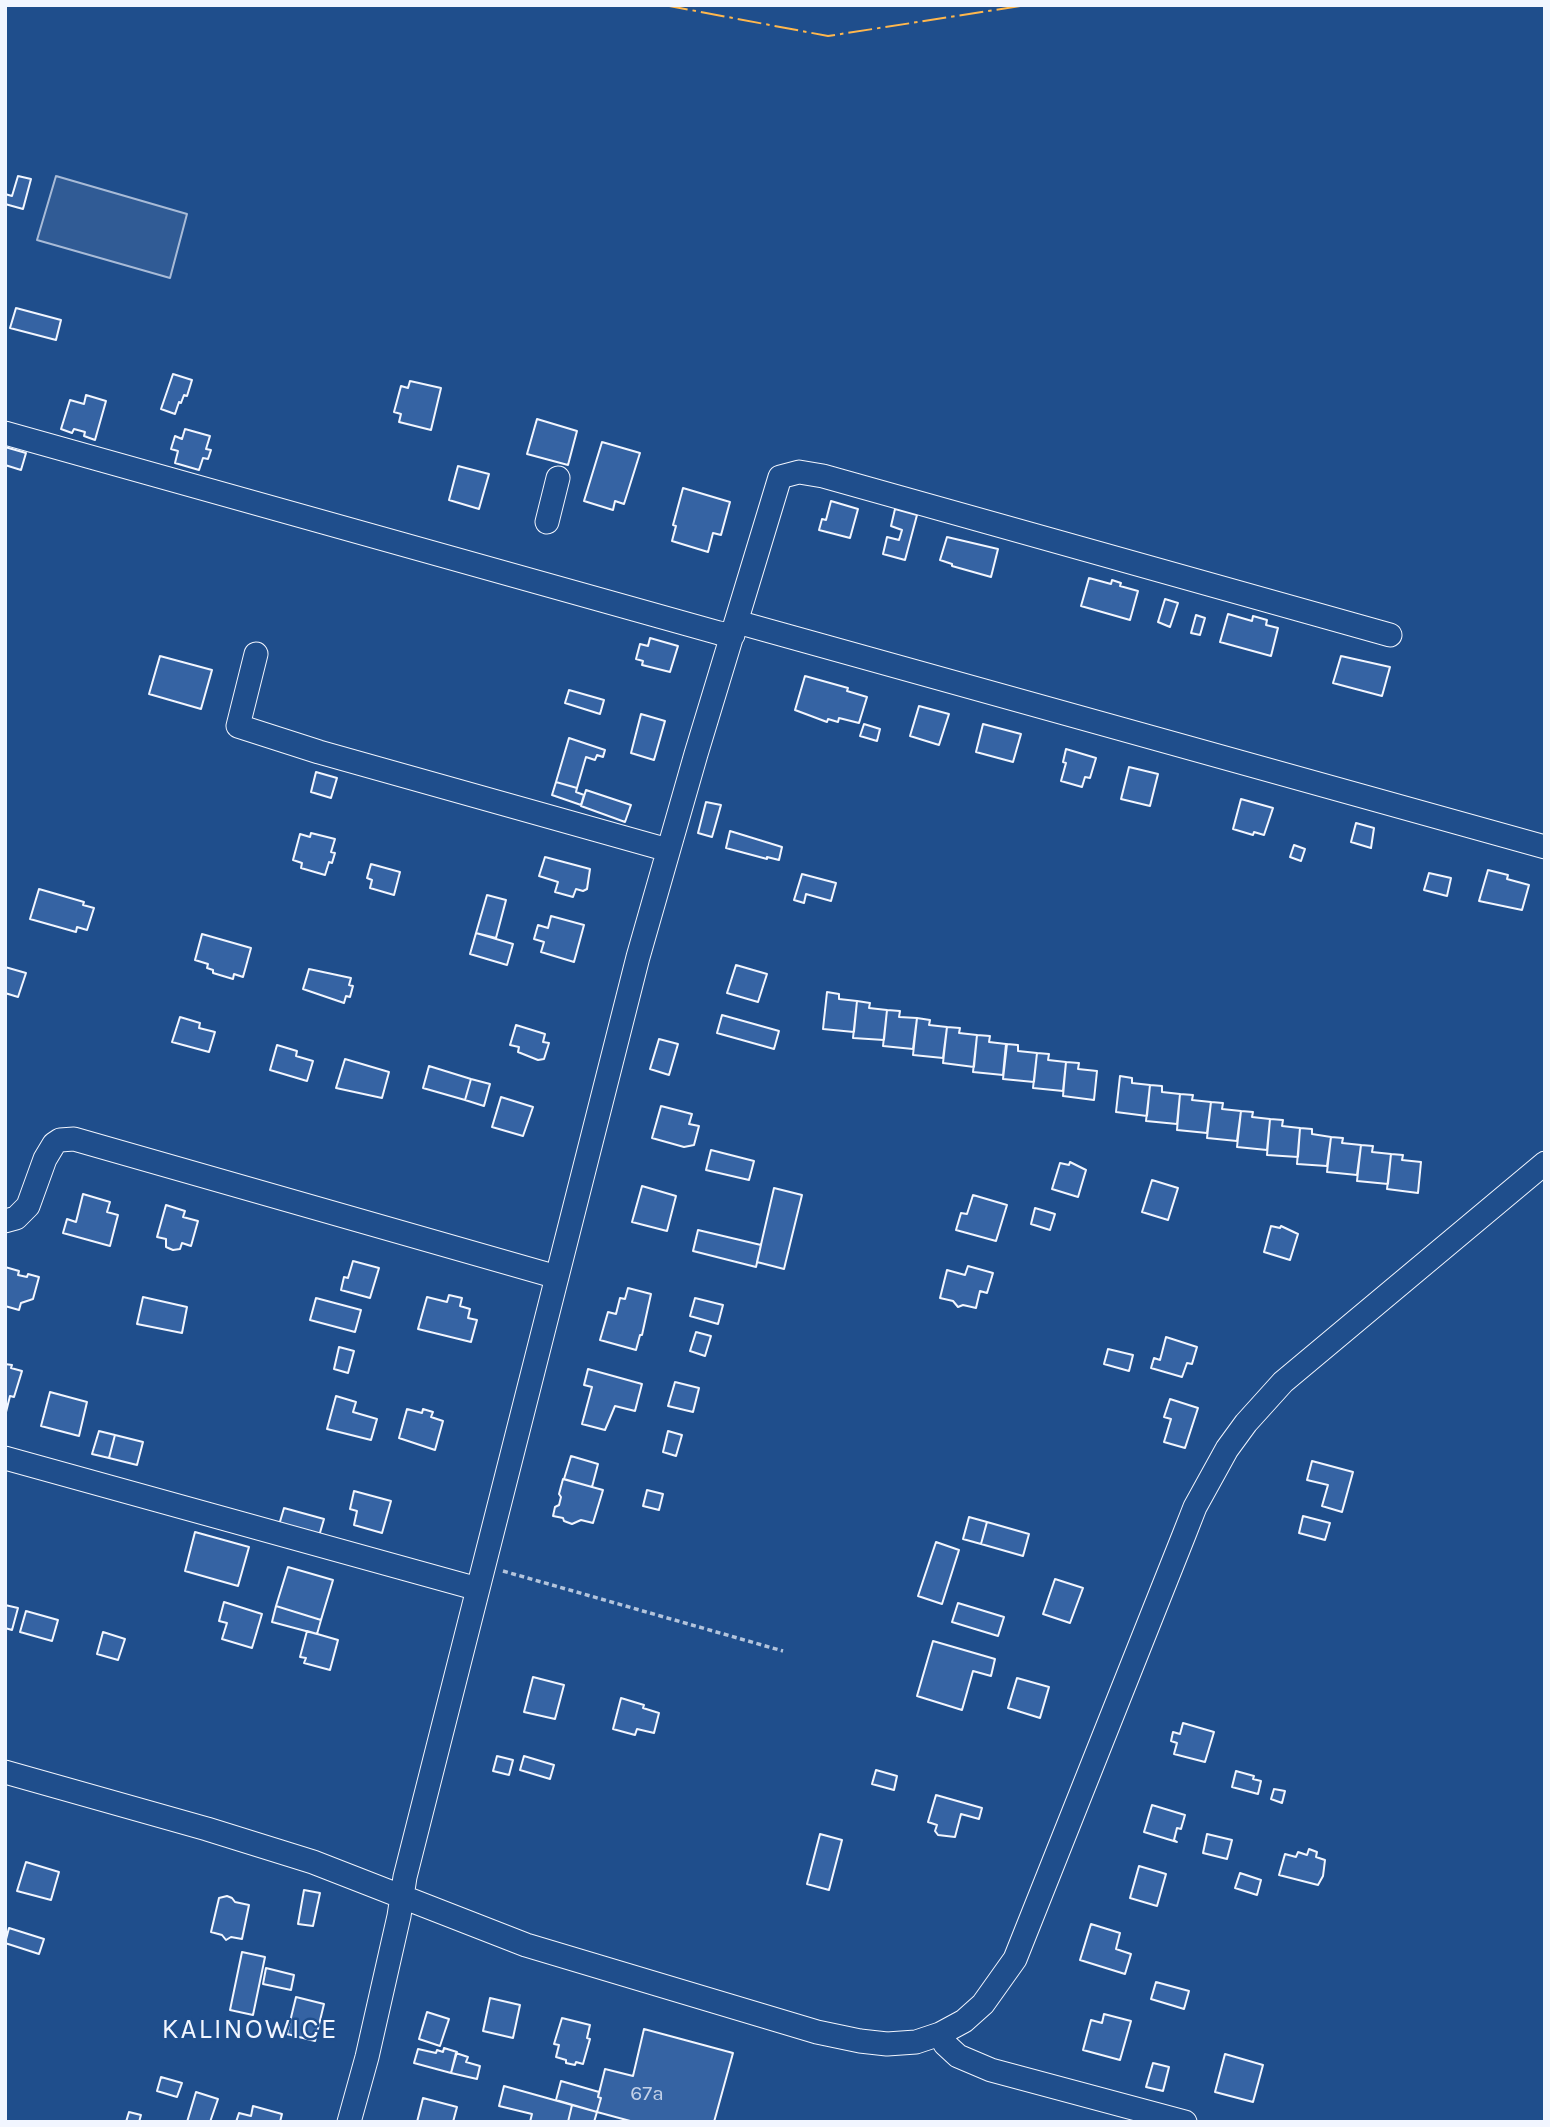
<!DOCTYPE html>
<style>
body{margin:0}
#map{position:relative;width:1550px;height:2127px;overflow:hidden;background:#1f4e8c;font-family:Karla,sans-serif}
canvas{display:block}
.frame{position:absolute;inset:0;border:7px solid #f2f6ff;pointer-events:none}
</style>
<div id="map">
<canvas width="1550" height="2127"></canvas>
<div class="frame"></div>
</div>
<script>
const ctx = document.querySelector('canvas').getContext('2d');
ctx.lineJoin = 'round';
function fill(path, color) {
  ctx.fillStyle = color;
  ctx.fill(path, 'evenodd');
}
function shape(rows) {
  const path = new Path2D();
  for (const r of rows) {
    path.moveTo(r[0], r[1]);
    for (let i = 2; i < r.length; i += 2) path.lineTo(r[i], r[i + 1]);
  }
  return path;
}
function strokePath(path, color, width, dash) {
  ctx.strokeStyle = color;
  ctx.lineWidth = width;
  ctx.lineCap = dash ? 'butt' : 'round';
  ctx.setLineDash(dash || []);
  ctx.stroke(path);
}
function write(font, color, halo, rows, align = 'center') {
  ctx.font = font + ' Karla,sans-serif';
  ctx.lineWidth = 5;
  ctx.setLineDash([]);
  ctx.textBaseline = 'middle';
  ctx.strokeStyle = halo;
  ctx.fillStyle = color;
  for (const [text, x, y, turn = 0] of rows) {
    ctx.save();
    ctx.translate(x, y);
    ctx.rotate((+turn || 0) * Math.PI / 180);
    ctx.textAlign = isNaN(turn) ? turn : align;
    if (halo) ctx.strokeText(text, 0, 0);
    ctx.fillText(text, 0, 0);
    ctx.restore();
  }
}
const parking = shape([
 [56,176,187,214,170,278,37,240,56,176]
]);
fill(parking, '#305b95');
strokePath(parking, '#a8bbd7', 2);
const building = shape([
 [18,176,31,179,23,209,5,204,5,194,12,196,18,176],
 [16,308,61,320,56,340,10,328,16,308],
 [173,374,192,380,187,396,184,395,181,403,179,402,175,414,161,409,173,374],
 [410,381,441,388,431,430,399,422,401,414,394,412,401,386,408,388,410,381],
 [86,395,106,401,95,440,84,436,85,432,74,429,72,433,61,429,70,400,84,404,86,395],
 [537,419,577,431,568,465,527,454,537,419],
 [185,429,210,436,206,449,211,450,208,459,203,458,199,470,175,463,178,451,171,449,175,436,182,439,185,429],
 [602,442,640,453,624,504,615,501,613,510,584,501,602,442],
 [5,447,26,453,21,470,5,465,5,447],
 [458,466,489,474,479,509,449,500,458,466],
 [683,488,730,502,721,535,713,533,708,552,672,541,676,526,673,525,683,488],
 [831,501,858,509,850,538,819,530,822,519,826,520,831,501],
 [895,509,917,515,905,560,883,554,887,537,899,540,902,530,891,526,895,509],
 [947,537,998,549,991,577,952,566,952,564,940,560,947,537],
 [1089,578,1111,584,1112,580,1121,583,1120,586,1138,591,1130,620,1081,606,1089,578],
 [1165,599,1178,603,1170,627,1158,622,1165,599],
 [1228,614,1252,621,1253,616,1267,620,1266,625,1278,628,1271,656,1220,642,1228,614],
 [1196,615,1205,618,1200,635,1191,633,1196,615],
 [650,638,678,646,670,672,642,665,643,661,636,659,640,644,648,646,650,638],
 [160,656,212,670,201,709,149,694,160,656],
 [1341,656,1390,667,1382,696,1333,683,1341,656],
 [805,676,848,688,847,691,867,697,859,723,839,718,838,722,828,719,827,722,795,710,805,676],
 [569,690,604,700,600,714,565,703,569,690],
 [919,706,949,714,939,745,910,736,919,706],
 [641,714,665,721,654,760,631,753,641,714],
 [864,724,880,729,877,741,860,736,864,724],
 [983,724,1021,734,1013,762,976,752,983,724],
 [569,738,605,750,603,757,597,755,595,760,586,757,577,788,556,782,569,738],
 [1066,749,1096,758,1090,778,1085,777,1082,787,1061,781,1066,763,1063,762,1066,749],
 [1129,767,1158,774,1150,806,1121,799,1129,767],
 [316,772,337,778,331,798,311,792,316,772],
 [556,782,577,788,576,792,584,795,581,805,552,795,556,782],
 [586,790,631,805,625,822,581,806,586,790],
 [1241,799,1273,808,1264,835,1254,832,1253,835,1233,829,1241,799],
 [706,802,721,805,712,837,698,833,706,802],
 [1356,823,1374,828,1371,848,1351,842,1356,823],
 [730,831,782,847,779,860,767,857,767,859,726,848,730,831],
 [311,833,335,839,331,852,335,853,332,863,329,862,325,875,301,868,302,863,293,860,300,834,310,837,311,833],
 [1294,845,1305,849,1301,861,1290,857,1294,845],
 [545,857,590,869,587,889,583,891,576,889,573,897,555,892,558,882,539,876,545,857],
 [371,864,400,872,394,895,370,888,372,880,367,878,371,864],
 [1488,870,1508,875,1507,879,1529,885,1522,910,1479,901,1488,870],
 [1429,873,1451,878,1447,896,1424,890,1429,873],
 [802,874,836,883,831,901,806,894,804,903,794,900,802,874],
 [39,889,84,902,83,905,94,908,87,930,77,927,76,932,30,919,39,889],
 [487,895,506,900,496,938,476,933,487,895],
 [551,916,584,925,574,962,541,952,544,942,534,939,538,925,548,928,551,916],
 [476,933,513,944,507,965,470,954,476,933],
 [202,934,251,948,243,977,234,974,233,979,213,973,213,970,207,968,208,964,195,960,202,934],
 [736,965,767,974,758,1002,727,993,736,965],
 [5,967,26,973,18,997,5,993,5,967],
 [309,969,351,978,349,985,353,986,350,997,346,996,344,1003,303,989,309,969],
 [827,992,839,994,839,999,857,1001,854,1032,823,1029,827,992],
 [857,1001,870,1003,869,1008,887,1010,884,1040,853,1038,857,1001],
 [887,1010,900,1011,899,1017,917,1018,913,1049,883,1046,887,1010],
 [722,1015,779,1031,774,1049,717,1033,722,1015],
 [180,1017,200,1023,199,1028,215,1032,209,1052,172,1042,180,1017],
 [917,1018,930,1020,929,1025,947,1027,943,1058,913,1055,917,1018],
 [516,1025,545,1034,543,1042,549,1043,544,1059,538,1060,518,1052,519,1047,510,1045,516,1025],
 [947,1027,960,1028,959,1033,977,1035,974,1067,943,1063,947,1027],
 [977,1035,990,1036,989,1042,1006,1044,1003,1075,973,1072,977,1035],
 [659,1039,678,1044,669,1075,650,1069,659,1039],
 [1007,1044,1018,1045,1018,1051,1037,1053,1034,1082,1003,1079,1007,1044],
 [277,1045,297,1051,296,1056,313,1061,307,1081,270,1070,277,1045],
 [1037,1053,1049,1054,1048,1060,1066,1062,1063,1091,1033,1088,1037,1053],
 [345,1059,389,1072,382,1098,336,1088,345,1059],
 [1066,1062,1079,1063,1078,1069,1097,1071,1094,1100,1063,1096,1066,1062],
 [429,1066,471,1079,465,1100,423,1088,429,1066],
 [1120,1076,1132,1078,1132,1083,1150,1085,1147,1116,1116,1112,1120,1076],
 [471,1079,490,1084,484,1106,465,1100,471,1079],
 [1150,1085,1162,1086,1162,1092,1180,1094,1177,1124,1146,1121,1150,1085],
 [1180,1094,1193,1095,1192,1100,1211,1102,1207,1133,1177,1130,1180,1094],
 [501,1097,533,1107,523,1136,492,1127,501,1097],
 [1211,1102,1223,1103,1222,1109,1241,1111,1237,1141,1207,1138,1211,1102],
 [661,1106,692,1114,689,1124,699,1126,694,1145,684,1147,652,1138,661,1106],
 [1241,1111,1253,1112,1252,1117,1270,1119,1267,1150,1237,1147,1241,1111],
 [1270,1119,1283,1120,1282,1126,1300,1128,1298,1157,1267,1155,1270,1119],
 [1300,1128,1312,1129,1312,1134,1331,1137,1327,1166,1297,1164,1300,1128],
 [1331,1137,1343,1138,1342,1143,1361,1145,1357,1175,1327,1172,1331,1137],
 [1361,1145,1373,1146,1372,1152,1391,1154,1388,1184,1357,1181,1361,1145],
 [711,1150,754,1161,749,1180,706,1170,711,1150],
 [1391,1154,1403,1155,1402,1160,1421,1162,1418,1193,1387,1189,1391,1154],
 [1070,1162,1086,1170,1078,1197,1052,1189,1060,1163,1069,1165,1070,1162],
 [1152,1180,1178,1188,1168,1220,1142,1212,1152,1180],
 [642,1186,676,1196,667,1231,632,1222,642,1186],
 [774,1188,802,1195,784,1269,757,1262,774,1188],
 [83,1194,110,1202,107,1212,118,1215,110,1246,63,1233,67,1219,76,1222,83,1194],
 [973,1195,1007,1205,996,1241,956,1230,961,1213,967,1214,973,1195],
 [166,1205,185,1211,183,1217,198,1221,191,1246,182,1243,180,1249,173,1250,166,1247,166,1239,157,1237,166,1205],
 [1035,1208,1055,1214,1050,1230,1031,1224,1035,1208],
 [1271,1226,1280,1228,1281,1226,1298,1234,1290,1260,1264,1252,1271,1226],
 [698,1230,761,1245,756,1267,693,1251,698,1230],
 [353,1261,379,1268,370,1298,341,1290,344,1277,348,1278,353,1261],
 [968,1266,993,1273,987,1293,980,1291,976,1308,963,1305,958,1307,953,1301,940,1298,947,1270,965,1275,968,1266],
 [5,1267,19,1271,18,1275,27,1277,28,1274,39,1277,33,1299,21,1303,19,1310,5,1306,5,1267],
 [628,1288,651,1294,642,1335,640,1335,636,1350,600,1340,608,1312,616,1314,620,1298,625,1299,628,1288],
 [449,1295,462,1298,460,1306,470,1309,468,1318,477,1320,471,1342,418,1329,427,1297,447,1302,449,1295],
 [143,1297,187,1307,182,1333,137,1324,143,1297],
 [316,1298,361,1310,355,1332,310,1320,316,1298],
 [695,1298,723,1305,718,1324,690,1316,695,1298],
 [696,1332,711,1336,705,1356,690,1351,696,1332],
 [1166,1337,1197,1347,1192,1364,1187,1363,1182,1377,1151,1368,1154,1358,1160,1360,1166,1337],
 [339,1347,354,1351,348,1373,334,1369,339,1347],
 [1108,1349,1133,1355,1129,1371,1104,1364,1108,1349],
 [5,1364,12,1365,11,1368,22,1371,14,1397,10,1396,6,1412,5,1364],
 [588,1369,642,1384,635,1411,615,1406,605,1430,582,1424,592,1387,584,1385,588,1369],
 [675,1382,699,1388,693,1412,668,1406,675,1382],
 [50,1392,87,1402,79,1436,41,1426,50,1392],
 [336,1396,356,1402,353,1412,377,1419,371,1440,327,1429,336,1396],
 [1170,1399,1198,1408,1185,1448,1164,1442,1171,1419,1164,1417,1170,1399],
 [407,1409,422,1413,423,1409,433,1412,431,1417,443,1421,435,1450,399,1438,407,1409],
 [99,1431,115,1435,109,1458,92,1454,99,1431],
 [668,1431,682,1435,676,1456,663,1452,668,1431],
 [115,1435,143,1442,137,1465,109,1458,115,1435],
 [571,1456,598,1464,592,1487,564,1479,571,1456],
 [1312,1461,1353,1472,1342,1512,1322,1506,1328,1485,1307,1480,1312,1461],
 [563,1479,603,1490,593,1523,581,1520,572,1524,564,1521,563,1518,553,1516,555,1507,559,1505,561,1497,559,1494,563,1479],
 [647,1490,663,1494,659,1510,643,1506,647,1490],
 [354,1491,391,1501,382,1533,354,1525,357,1511,350,1509,354,1491],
 [284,1508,324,1519,319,1536,279,1525,284,1508],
 [1303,1516,1330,1523,1325,1540,1299,1533,1303,1516],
 [969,1517,987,1522,981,1544,963,1539,969,1517],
 [987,1522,1029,1534,1023,1556,981,1544,987,1522],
 [195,1532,249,1547,238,1586,185,1571,195,1532],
 [936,1542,959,1550,942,1604,918,1596,936,1542],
 [288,1567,333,1580,321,1620,276,1606,288,1567],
 [1055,1579,1083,1588,1070,1623,1043,1614,1055,1579],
 [224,1602,262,1614,252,1648,222,1639,227,1623,219,1621,224,1602],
 [958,1603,1004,1617,998,1636,952,1622,958,1603],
 [5,1605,18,1608,12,1630,5,1628,5,1605],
 [276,1606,321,1620,317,1634,272,1622,276,1606],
 [26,1611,58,1620,52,1641,20,1632,26,1611],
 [307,1631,338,1640,330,1670,304,1663,306,1658,300,1657,307,1631],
 [103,1632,125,1639,118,1660,97,1654,103,1632],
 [933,1641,995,1659,991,1676,973,1671,962,1710,917,1696,933,1641],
 [533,1677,564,1685,555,1719,524,1712,533,1677],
 [1017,1678,1049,1687,1040,1718,1008,1708,1017,1678],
 [621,1698,644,1705,643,1708,659,1713,654,1733,637,1729,635,1735,613,1729,621,1698],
 [1183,1723,1214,1732,1205,1762,1174,1754,1177,1743,1171,1741,1173,1732,1180,1734,1183,1723],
 [497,1756,513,1760,509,1775,493,1771,497,1756],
 [524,1756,554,1765,550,1779,520,1770,524,1756],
 [876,1770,897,1776,894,1790,872,1784,876,1770],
 [1236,1771,1254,1776,1253,1779,1261,1781,1258,1794,1232,1787,1236,1771],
 [1274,1789,1285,1791,1282,1803,1271,1799,1274,1789],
 [936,1795,982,1808,979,1819,961,1814,955,1837,938,1835,935,1831,937,1825,928,1822,936,1795],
 [1152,1805,1185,1815,1181,1829,1177,1828,1174,1840,1177,1842,1144,1832,1152,1805],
 [820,1834,842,1840,829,1890,807,1884,820,1834],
 [1207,1834,1232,1840,1227,1859,1203,1853,1207,1834],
 [1309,1849,1317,1852,1316,1857,1325,1860,1323,1876,1318,1885,1279,1875,1285,1854,1296,1857,1298,1852,1307,1855,1309,1849],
 [26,1862,59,1872,51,1900,17,1891,26,1862],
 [1139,1866,1166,1874,1157,1906,1130,1898,1139,1866],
 [1240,1873,1261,1880,1257,1895,1235,1888,1240,1873],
 [304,1890,320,1893,313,1926,298,1924,304,1890],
 [227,1896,232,1898,235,1902,249,1905,242,1939,231,1937,226,1940,222,1935,211,1932,219,1898,227,1896],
 [1091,1924,1120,1933,1116,1949,1131,1954,1125,1974,1080,1960,1091,1924],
 [9,1928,44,1939,39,1954,5,1943,9,1928],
 [242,1952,265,1957,253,2015,230,2010,242,1952],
 [266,1968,294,1975,291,1990,263,1984,266,1968],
 [1156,1982,1189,1991,1184,2009,1151,1999,1156,1982],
 [296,1997,324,2004,315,2041,287,2034,296,1997],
 [490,1998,520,2005,513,2038,483,2031,490,1998],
 [427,2012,449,2019,440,2046,419,2039,427,2012],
 [1104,2014,1131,2021,1120,2060,1083,2050,1091,2020,1102,2023,1104,2014],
 [562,2018,590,2025,587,2038,590,2039,583,2064,576,2062,575,2065,566,2063,566,2060,556,2057,559,2045,554,2044,562,2018],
 [644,2029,733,2053,714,2122,634,2122,597,2112,601,2098,598,2097,605,2069,633,2076,644,2029],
 [444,2048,457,2052,451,2073,414,2063,418,2049,436,2053,437,2050,443,2052,444,2048],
 [456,2053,468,2057,466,2062,480,2066,477,2079,451,2073,456,2053],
 [1225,2054,1263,2065,1253,2102,1215,2092,1225,2054],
 [1153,2063,1169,2067,1163,2091,1146,2087,1153,2063],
 [161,2077,182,2083,177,2097,157,2091,161,2077],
 [561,2081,599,2092,598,2097,601,2098,597,2112,556,2100,561,2081],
 [504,2086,572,2105,568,2122,530,2122,532,2114,499,2106,504,2086],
 [196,2092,218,2099,210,2122,187,2122,196,2092],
 [423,2098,457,2107,453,2122,417,2122,423,2098],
 [572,2105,597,2112,594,2122,568,2122,572,2105],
 [253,2106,282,2114,280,2122,236,2122,239,2113,251,2116,253,2106],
 [129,2112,141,2115,139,2122,126,2122,129,2112]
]);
fill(building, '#3563a3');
strokePath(building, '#f2f6ff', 2);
const minor = shape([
 [5,433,719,633,733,635],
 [547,522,558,478],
 [737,622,1545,847],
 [256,654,238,726,319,752,668,850],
 [5,1221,16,1218,28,1206,45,1159,54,1144,60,1140,74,1139,557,1277],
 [5,1458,478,1589],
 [5,1772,207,1829,313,1862,526,1945,817,2032,860,2041,887,2044,916,2042,940,2034,964,2021,983,2004,1015,1959,1184,1535,1195,1507,1227,1449,1246,1423,1283,1382,1545,1163],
 [940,2034,945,2044,958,2056,991,2070,1185,2122],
 [349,2122,367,2057,399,1916,405,1877,638,957,696,754,780,477,799,472,823,476,1390,635]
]);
strokePath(minor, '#f2f6ff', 25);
strokePath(shape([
 [503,1571,783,1651]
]), '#b3c4dc', 3.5, [5, 3.5]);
strokePath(minor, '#1f4e8c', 23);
strokePath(shape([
 [664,5,828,36,1027,5]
]), '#ffb74d', 2, [24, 5, 3.5, 5]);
write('21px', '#c3d1e8', null, [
 ["67a",647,2094]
]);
ctx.letterSpacing = '2px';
write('28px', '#f2f6ff', '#1f4e8c', [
 ["KALINOWICE",250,2030]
]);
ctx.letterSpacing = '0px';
</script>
